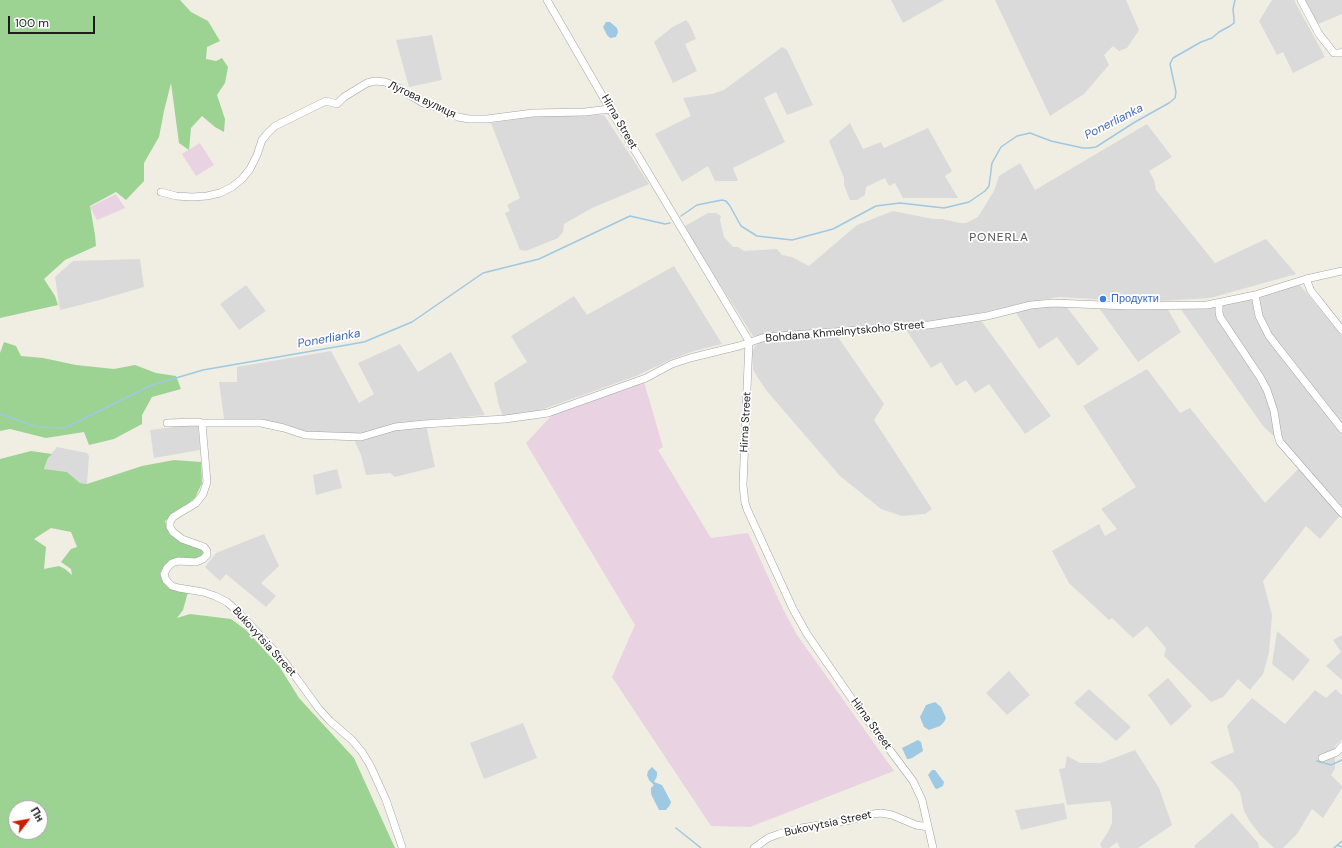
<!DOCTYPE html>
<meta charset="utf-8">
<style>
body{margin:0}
#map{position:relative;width:1342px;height:848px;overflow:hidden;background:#f0ede2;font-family:"DM Sans",sans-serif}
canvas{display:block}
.north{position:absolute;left:8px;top:800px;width:40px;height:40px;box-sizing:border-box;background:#fff;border:1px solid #a5a5a5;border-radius:50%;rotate:59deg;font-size:11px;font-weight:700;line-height:16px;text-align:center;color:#1d1d1d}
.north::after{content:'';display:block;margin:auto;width:14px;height:18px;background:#cb1d00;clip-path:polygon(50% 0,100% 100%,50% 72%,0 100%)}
.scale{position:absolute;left:8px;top:16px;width:87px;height:18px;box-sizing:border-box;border:2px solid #1d1d1d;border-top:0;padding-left:5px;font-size:12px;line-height:14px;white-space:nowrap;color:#1d1d1d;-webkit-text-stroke:3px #fff;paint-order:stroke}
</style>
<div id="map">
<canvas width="1342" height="848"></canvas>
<div class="north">Пн</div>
<div class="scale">100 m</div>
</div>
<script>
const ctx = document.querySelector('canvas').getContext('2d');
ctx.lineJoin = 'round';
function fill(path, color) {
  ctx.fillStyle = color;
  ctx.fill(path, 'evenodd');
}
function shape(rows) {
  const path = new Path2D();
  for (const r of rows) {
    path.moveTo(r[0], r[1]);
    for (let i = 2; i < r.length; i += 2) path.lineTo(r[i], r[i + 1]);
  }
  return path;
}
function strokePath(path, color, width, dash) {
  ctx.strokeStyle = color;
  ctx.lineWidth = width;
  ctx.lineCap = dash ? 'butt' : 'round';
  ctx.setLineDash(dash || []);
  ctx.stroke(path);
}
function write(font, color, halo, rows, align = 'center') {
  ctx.font = font + ' "DM Sans",sans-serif';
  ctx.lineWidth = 3.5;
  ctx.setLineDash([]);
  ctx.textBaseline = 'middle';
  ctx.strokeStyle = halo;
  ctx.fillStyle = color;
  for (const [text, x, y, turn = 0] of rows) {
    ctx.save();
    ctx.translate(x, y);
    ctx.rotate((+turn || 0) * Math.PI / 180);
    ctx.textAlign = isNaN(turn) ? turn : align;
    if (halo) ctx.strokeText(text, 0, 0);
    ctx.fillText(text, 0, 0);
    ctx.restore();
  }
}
fill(shape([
 [891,0,944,0,903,23],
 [995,0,1126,0,1139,30,1127,48,1119,51,1113,46,1104,55,1109,65,1084,94,1050,116],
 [1272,0,1294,0,1325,57,1293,73,1283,52,1277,55,1259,21],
 [1305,0,1342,0,1342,14,1316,25],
 [686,20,690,25,696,39,685,44,697,71,673,83,654,42,671,28],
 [432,35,442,80,409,87,396,40],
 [782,47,787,50,813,105,787,115,776,92,764,98,785,142,733,168,738,181,715,181,708,166,682,182,655,134,691,116,683,98,712,94,724,90],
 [604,115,649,184,592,208,564,224,563,232,558,238,526,251,520,250,505,213,510,211,507,205,520,198,491,123,539,116],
 [850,123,863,149,881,142,884,148,928,128,952,171,945,176,958,198,903,198,895,183,889,186,885,178,866,187,865,195,857,200,850,200,844,185,844,178,829,141],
 [1147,124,1172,157,1149,171,1154,180,1156,190,1215,263,1266,239,1296,274,1210,298,1144,302,1059,297,1023,303,985,312,940,321,835,328,769,334,753,336,691,239,685,226,708,213,716,213,721,216,720,220,724,237,733,247,738,247,744,251,777,249,782,255,792,257,809,266,857,225,893,211,933,219,942,219,960,223,966,223,978,217,994,191,999,176,1020,163,1035,190],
 [140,259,144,287,96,301,60,310,55,277,73,261],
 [674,266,722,344,694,351,672,359,636,376,538,411,503,416,499,406,494,383,527,362,511,336,574,296,587,315],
 [246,285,266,311,239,330,220,304],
 [1300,285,1342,336,1342,513,1320,539,1306,526,1263,581,1272,615,1269,653,1263,674,1250,690,1238,679,1223,697,1211,702,1164,656,1166,648,1147,626,1133,638,1112,618,1109,620,1069,583,1052,551,1099,524,1105,536,1117,529,1101,509,1136,487,1083,406,1147,369,1180,413,1190,408,1265,503,1303,464,1263,426,1180,308,1222,305],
 [1046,305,1066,306,1099,349,1078,366,1057,337,1039,349,1015,311],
 [1099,308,1167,308,1181,332,1138,362],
 [980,319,1051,416,1025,434,989,384,975,393,966,380,956,386,941,362,931,368,905,328],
 [836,334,884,404,874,420,932,509,925,514,902,516,881,509,840,476,766,390,753,370,752,353,755,346,761,341],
 [400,344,418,372,451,352,485,415,425,420,435,467,395,477,390,473,366,475,361,455,351,433,305,432,266,421,224,419,219,382,237,382,237,367,331,351,359,403,374,394,358,363],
 [198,424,200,450,154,458,150,430],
 [57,447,87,453,89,456,87,484,80,483,67,472,44,470,48,458],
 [337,469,342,488,316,495,313,475],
 [264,534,279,566,261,583,276,596,266,607,226,574,220,581,205,567,216,553],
 [1277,631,1310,660,1293,681,1272,664],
 [1342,635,1342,680,1326,666,1341,652,1333,640],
 [1009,671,1030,695,1007,715,986,693],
 [1168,678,1192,706,1171,726,1148,695],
 [1089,689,1131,727,1116,741,1074,703],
 [1336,689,1342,695,1342,739,1335,746,1335,769,1331,775,1342,786,1342,788,1323,818,1312,809,1297,834,1283,848,1274,848,1260,835,1249,820,1244,811,1240,792,1232,782,1210,762,1234,752,1227,726,1252,698,1285,724,1315,690,1326,698],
 [523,723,537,758,484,779,470,743],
 [1135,750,1159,788,1172,825,1138,848,1120,848,1117,842,1109,848,1102,848,1100,844,1108,832,1112,823,1112,809,1110,801,1067,805,1059,769,1065,768,1067,756,1080,763,1101,763],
 [1064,803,1067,819,1021,830,1015,810],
 [1232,813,1258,843,1259,848,1195,848,1194,846]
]), '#dbdada');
fill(shape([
 [200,143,214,165,196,176,182,154],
 [116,194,125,208,97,220,90,207],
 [644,382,663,447,658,450,711,538,748,533,783,609,797,635,894,771,750,827,711,826,612,677,635,625,526,443,552,415]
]), '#e9d3e2');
fill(shape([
 [0,0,180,0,191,12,208,21,220,41,207,47,206,59,216,61,222,58,228,67,225,83,217,95,225,119,224,132,215,127,202,116,191,128,189,150,179,143,171,83,164,111,159,137,144,163,144,181,126,200,116,192,90,206,95,235,96,246,65,260,44,279,55,296,58,305,0,318],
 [4,342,16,346,21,356,43,358,76,365,114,369,135,365,156,373,176,376,181,389,152,397,142,415,142,424,114,439,89,445,84,432,46,438,10,429,0,431,0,353],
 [31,451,52,454,48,458,44,469,67,472,80,483,87,484,142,466,174,460,201,462,202,483,195,498,165,521,170,535,200,548,203,552,202,557,194,560,174,559,163,567,163,577,188,592,183,610,177,618,190,614,231,619,246,630,279,666,299,698,354,758,395,848,0,848,0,459],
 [51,528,71,532,77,547,71,549,61,562,71,569,72,575,65,569,59,566,44,569,46,547,34,539],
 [16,808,40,808,40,832,16,832]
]), '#9cd393');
fill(shape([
 [606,22,610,22,617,28,618,32,616,37,610,38,607,35,603,27],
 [935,702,941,707,946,718,944,722,940,726,929,730,924,727,920,717,926,705],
 [918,740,921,742,923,751,912,758,909,759,907,759,902,748],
 [652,767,657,772,657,776,654,782,662,785,671,802,670,805,666,810,659,810,651,794,651,788,654,785,649,780,647,775,648,771],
 [932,770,935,770,944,782,943,786,937,789,935,788,928,775]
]), '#9ec9e2');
strokePath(shape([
 [681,216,697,205,722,200,726,201,730,206,741,226,757,236,792,240,833,229,876,206,900,203,944,208,969,202,985,191,989,186,992,163,1001,147,1017,136,1030,133,1051,141,1083,148,1089,148,1096,147,1135,122,1169,103,1175,98,1176,92,1170,64,1173,58,1201,42,1212,38,1219,32,1230,26,1234,23,1234,19,1233,9,1235,0],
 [0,414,38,427,65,428,152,385,203,370,364,342,412,322,483,273,539,259,630,216,665,224,670,223],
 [1317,761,1331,765,1342,760],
 [676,828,701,848],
 [1337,845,1342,847],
 [1334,848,1342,841]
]), '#9ec9e2', 1.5);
const minor = shape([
 [547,0,610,109,749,341,743,485,745,503,747,509,793,609,807,634,854,702,913,781,922,800,933,848],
 [1301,0,1319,34,1334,53,1340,53,1342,52],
 [161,192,176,196,192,197,207,196,220,193,232,187,242,179,250,169,257,155,262,140,267,134,275,126,326,101,337,104,344,97,367,83,375,81,385,82,395,86,423,103,442,109,458,117,469,119,487,119,533,113,585,112,610,109],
 [1306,279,1311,291,1342,330],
 [1255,295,1259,316,1269,336,1342,429],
 [1219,303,1219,312,1220,317,1260,377,1267,390,1274,411,1278,436,1280,442,1342,513],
 [167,423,199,422,202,423,261,423,284,428,305,435,361,437,395,427,424,424,505,419,548,413,646,378,672,364,690,358,739,346,765,337,929,325,987,316,1031,305,1053,303,1129,306,1207,305,1255,295,1306,279,1342,271],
 [202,423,207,482,203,494,196,503,173,517,170,522,170,527,173,532,182,539,204,547,207,551,207,555,203,559,196,562,178,561,172,563,167,568,164,574,166,580,172,586,179,588,203,592,215,596,227,602,238,612,284,661,319,709,330,721,352,740,362,752,370,765,386,800,402,847],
 [1322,758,1337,752,1342,746],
 [754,848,768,838,779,834,801,828,851,820,873,814,881,813,892,815,916,825,928,827]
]);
strokePath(minor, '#a4a4a4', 8);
strokePath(minor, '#fff', 7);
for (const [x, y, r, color] of [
 [1103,299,4,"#3f7fe0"]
]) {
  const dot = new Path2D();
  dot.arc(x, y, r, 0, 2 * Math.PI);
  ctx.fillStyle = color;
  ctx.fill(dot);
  strokePath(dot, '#fff', 1.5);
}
write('11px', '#1d1d1d', '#fff', [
 ["Лугова вулиця",422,100,25],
 ["Hirna Street",619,122,60],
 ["Bohdana Khmelnytskoho Street",845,332,-5],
 ["Hirna Street",746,422,-87],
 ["Bukovytsia Street",264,642,48],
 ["Hirna Street",871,724,54],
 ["Bukovytsia Street",828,824,-12]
]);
write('11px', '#366cbe', '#fff', [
 ["Продукти",1111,299]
], 'left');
write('italic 12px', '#406ab6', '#fff', [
 ["Ponerlianka",1114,122,-27],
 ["Ponerlianka",329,339,-10]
]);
ctx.letterSpacing = '1px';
write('12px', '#505050', '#fff', [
 ["PONERLA",999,238]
]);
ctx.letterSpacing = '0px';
</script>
